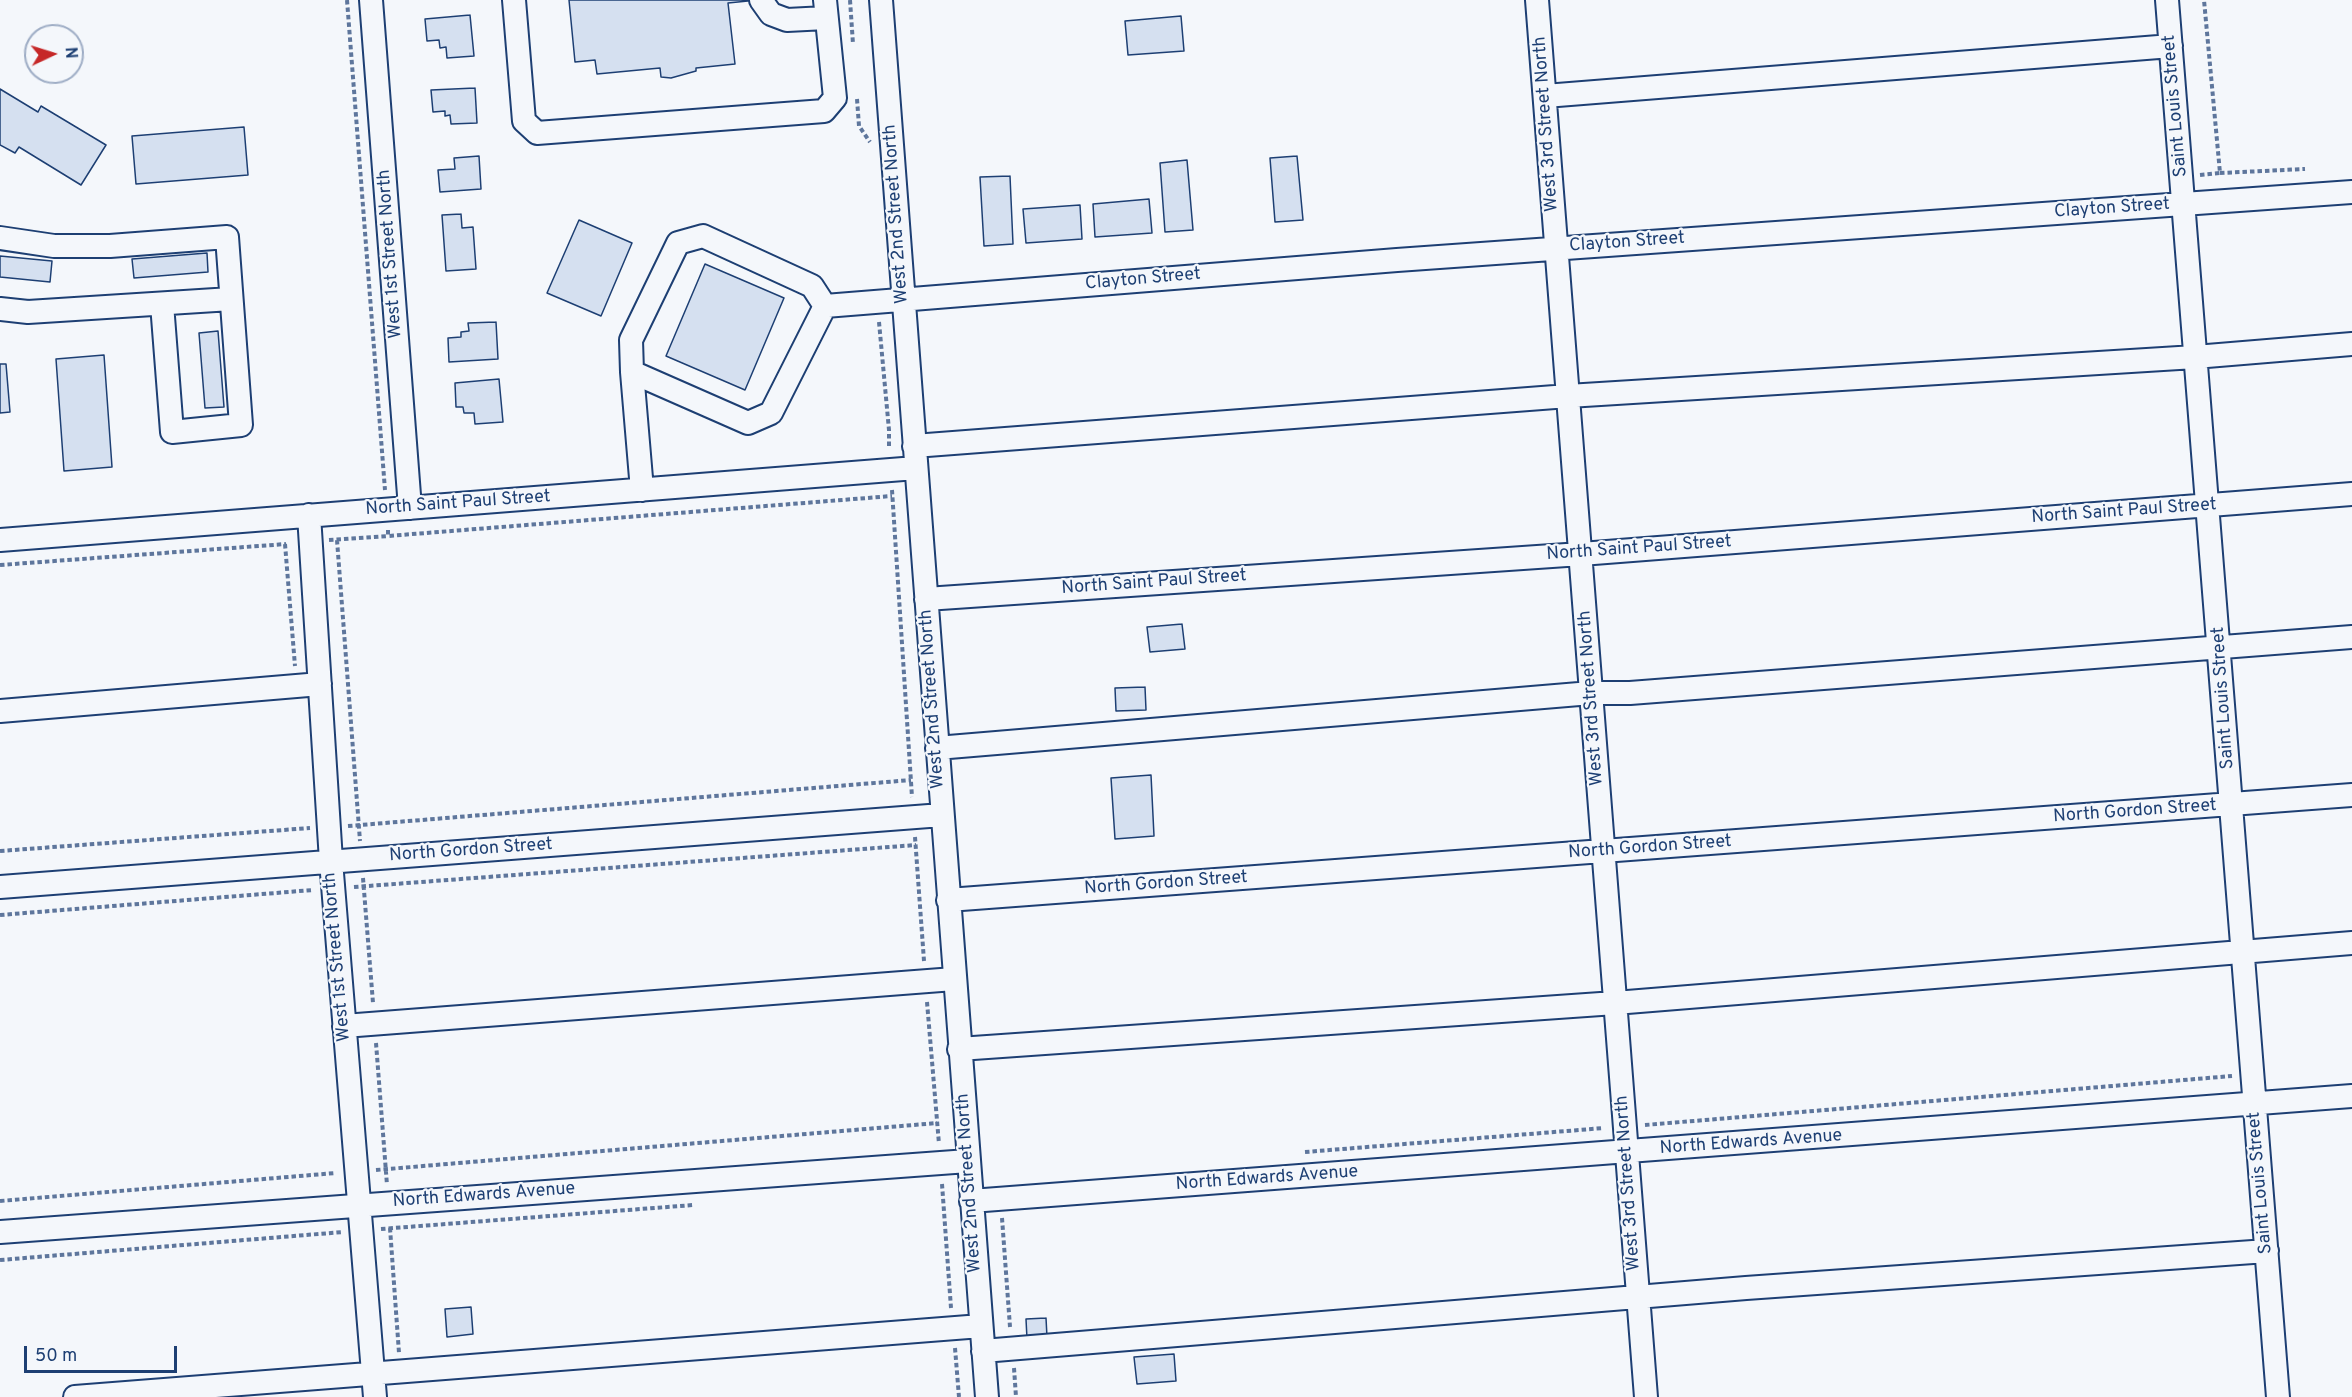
<!DOCTYPE html>
<style>
body{margin:0}
#map{position:relative;width:2352px;height:1397px;overflow:hidden;background:#f4f7fb;font-family:Overpass,sans-serif}
canvas{display:block}
.north{position:absolute;left:24px;top:24px;width:60px;height:60px;box-sizing:border-box;background:#f4f7fb;border:2px solid #9eadc5;border-radius:50%;rotate:86deg;font-size:16px;font-weight:700;line-height:24px;text-align:center;color:#1d3f73}
.north::after{content:'';display:block;margin:auto;width:21px;height:27px;background:#c62828;clip-path:polygon(50% 0,100% 100%,50% 72%,0 100%)}
.scale{position:absolute;left:24px;top:1346px;width:153px;height:27px;box-sizing:border-box;border:3px solid #1d3f73;border-top:0;padding-left:8px;font-size:18px;line-height:21px;white-space:nowrap;color:#1d3f73;-webkit-text-stroke:4px #f4f7fb;paint-order:stroke}
</style>
<div id="map">
<canvas width="2352" height="1397"></canvas>
<div class="north">N</div>
<div class="scale">50 m</div>
</div>
<script>
const ctx = document.querySelector('canvas').getContext('2d');
ctx.lineJoin = 'round';
function fill(path, color) {
  ctx.fillStyle = color;
  ctx.fill(path, 'evenodd');
}
function shape(rows) {
  const path = new Path2D();
  for (const r of rows) {
    path.moveTo(r[0], r[1]);
    for (let i = 2; i < r.length; i += 2) path.lineTo(r[i], r[i + 1]);
  }
  return path;
}
function strokePath(path, color, width, dash) {
  ctx.strokeStyle = color;
  ctx.lineWidth = width;
  ctx.lineCap = dash ? 'butt' : 'round';
  ctx.setLineDash(dash || []);
  ctx.stroke(path);
}
function write(font, color, halo, rows, align = 'center') {
  ctx.font = font + ' Overpass,sans-serif';
  ctx.lineWidth = 4.5;
  ctx.setLineDash([]);
  ctx.textBaseline = 'middle';
  ctx.strokeStyle = halo;
  ctx.fillStyle = color;
  for (const [text, x, y, turn = 0] of rows) {
    ctx.save();
    ctx.translate(x, y);
    ctx.rotate((+turn || 0) * Math.PI / 180);
    ctx.textAlign = isNaN(turn) ? turn : align;
    if (halo) ctx.strokeText(text, 0, 0);
    ctx.fillText(text, 0, 0);
    ctx.restore();
  }
}
const building = shape([
 [569,0,758,0,728,3,735,64,696,68,696,71,671,78,661,77,660,68,597,74,595,60,575,62,569,0],
 [470,15,474,56,447,58,446,47,440,48,439,40,427,41,425,19,470,15],
 [1181,16,1184,51,1128,55,1125,21,1181,16],
 [475,88,477,123,451,124,450,115,445,116,445,111,433,112,431,90,475,88],
 [0,89,38,112,41,106,106,145,81,185,19,147,15,153,0,145,0,89],
 [244,127,248,175,136,184,132,136,244,127],
 [479,156,481,189,440,192,438,170,455,169,454,158,479,156],
 [1297,156,1303,220,1275,222,1270,158,1297,156],
 [1187,160,1193,230,1165,232,1160,163,1187,160],
 [1010,176,1013,244,984,246,980,177,1010,176],
 [1149,199,1152,233,1095,237,1093,204,1149,199],
 [1080,205,1082,239,1026,243,1023,209,1080,205],
 [461,214,462,228,473,227,476,269,446,271,442,215,461,214],
 [579,220,632,243,601,316,547,293,579,220],
 [207,253,208,272,134,278,132,259,207,253],
 [0,256,52,261,50,282,0,277,0,256],
 [705,264,784,298,745,390,666,356,705,264],
 [496,322,498,359,449,362,448,338,461,337,461,332,469,331,468,323,496,322],
 [218,331,224,407,205,408,199,333,218,331],
 [104,355,112,467,64,471,56,359,104,355],
 [0,364,6,364,10,412,0,413,0,364],
 [499,379,503,422,475,424,474,413,464,413,463,407,456,407,455,383,499,379],
 [1182,624,1185,649,1150,652,1147,627,1182,624],
 [1145,687,1146,710,1116,711,1115,688,1145,687],
 [1151,775,1154,836,1115,839,1111,778,1151,775],
 [471,1307,473,1334,447,1337,445,1309,471,1307],
 [1046,1318,1047,1337,1027,1339,1026,1319,1046,1318],
 [1174,1354,1176,1381,1137,1384,1134,1357,1174,1354]
]);
fill(building, '#d5e0f0');
strokePath(building, '#1d3f73', 1.5);
const minor = shape([
 [371,0,410,508],
 [514,0,524,121,537,133,824,111,835,98,825,0],
 [761,0,771,14,787,20,826,18],
 [881,0,987,1397],
 [1537,0,1646,1397],
 [2167,0,2278,1397],
 [1545,96,2171,46],
 [0,238,54,246,110,246,227,237,241,425,172,432,162,304],
 [825,306,812,286,703,236,678,243,631,340,632,372,748,423,771,413,825,306,1397,260,2352,192],
 [0,309,28,312,231,299],
 [632,372,642,490],
 [914,446,1568,396,2195,357,2352,344],
 [309,515,331,861,375,1397],
 [0,540,916,468],
 [926,599,1581,554,2352,494],
 [0,711,320,684],
 [937,748,1591,693,1630,693,2352,637],
 [0,887,942,815],
 [948,900,2352,795],
 [344,1026,954,979],
 [959,1049,1615,1003,2352,943],
 [971,1201,2352,1096],
 [0,1232,968,1161],
 [983,1351,1746,1288,2267,1251],
 [75,1397,981,1326]
]);
strokePath(minor, '#1d3f73', 26);
strokePath(shape([
 [347,0,385,490],
 [850,0,853,44],
 [857,99,859,126,870,142],
 [2220,173,2305,169],
 [2200,175,2220,173,2204,0],
 [879,322,889,430,889,449],
 [892,490,912,797],
 [388,530,388,536,892,496],
 [329,540,388,536],
 [337,540,360,841],
 [285,544,295,666],
 [0,565,286,544],
 [348,826,911,780],
 [915,837,924,961],
 [0,851,310,828],
 [363,878,373,1003],
 [354,887,916,845],
 [0,915,313,890],
 [927,1002,939,1144],
 [376,1043,387,1185],
 [1645,1125,2232,1076],
 [1305,1152,1604,1128],
 [376,1170,937,1123],
 [942,1184,951,1308],
 [0,1201,335,1173],
 [1002,1218,1010,1327],
 [390,1228,399,1353],
 [381,1229,693,1205],
 [0,1260,343,1232],
 [955,1348,959,1397],
 [1014,1368,1016,1397]
]), '#5e769c', 4, [4.5, 3]);
strokePath(minor, '#f4f7fb', 22);
write('18px', '#1d3f73', '#f4f7fb', [
 ["Saint Louis Street",2176,106,-95],
 ["West 3rd Street North",1547,124,-94],
 ["Clayton Street",2112,209,-4],
 ["West 2nd Street North",897,214,-94],
 ["Clayton Street",1627,243,-4],
 ["West 1st Street North",391,254,-94],
 ["Clayton Street",1143,280,-5],
 ["North Saint Paul Street",458,504,-4],
 ["North Saint Paul Street",2124,512,-4],
 ["North Saint Paul Street",1639,549,-4],
 ["North Saint Paul Street",1154,583,-4],
 ["West 3rd Street North",1592,698,-94],
 ["Saint Louis Street",2224,698,-94],
 ["West 2nd Street North",933,699,-94],
 ["North Gordon Street",2135,812,-4],
 ["North Gordon Street",1650,848,-4],
 ["North Gordon Street",471,851,-4],
 ["North Gordon Street",1166,884,-4],
 ["West 1st Street North",338,957,-95],
 ["North Edwards Avenue",1751,1143,-4],
 ["North Edwards Avenue",1267,1179,-4],
 ["West 2nd Street North",970,1183,-94],
 ["West 3rd Street North",1629,1183,-94],
 ["Saint Louis Street",2261,1183,-95],
 ["North Edwards Avenue",484,1196,-4]
]);
</script>
